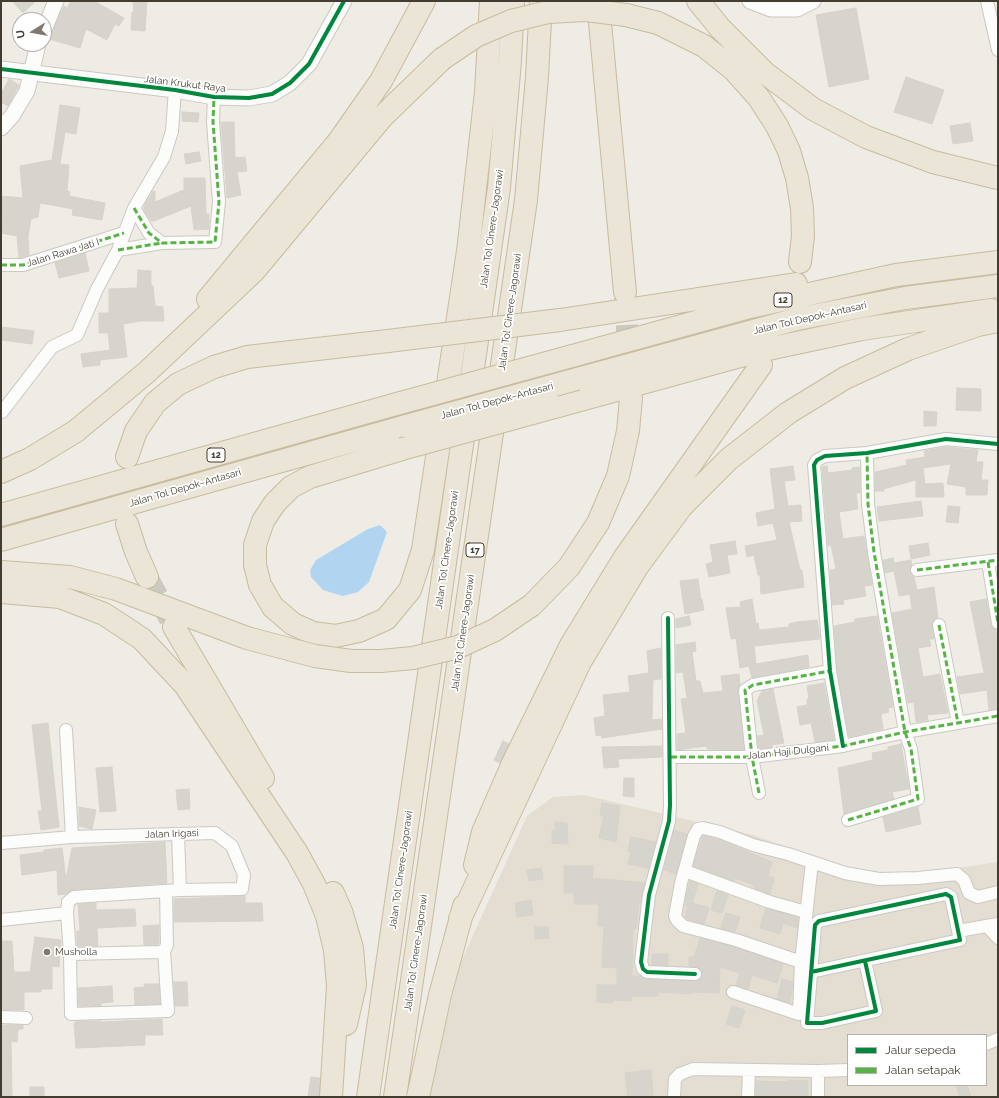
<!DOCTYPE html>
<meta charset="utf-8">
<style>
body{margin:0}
#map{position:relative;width:999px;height:1098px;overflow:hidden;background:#eeece5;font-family:Raleway,sans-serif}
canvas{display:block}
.frame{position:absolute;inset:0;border:2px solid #433d31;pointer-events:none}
.legend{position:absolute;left:847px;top:1034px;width:140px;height:52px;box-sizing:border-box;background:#fff;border:1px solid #b4b1ad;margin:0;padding:5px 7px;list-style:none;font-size:12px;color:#433d31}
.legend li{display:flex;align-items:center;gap:8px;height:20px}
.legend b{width:20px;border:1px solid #b4b1ad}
.north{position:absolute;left:12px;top:12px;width:40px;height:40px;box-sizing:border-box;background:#fff;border:1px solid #b4b1ad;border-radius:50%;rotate:259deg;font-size:11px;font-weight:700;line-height:16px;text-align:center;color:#433d31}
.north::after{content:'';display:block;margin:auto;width:14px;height:18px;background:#7f7a70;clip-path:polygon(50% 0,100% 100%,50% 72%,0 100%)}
</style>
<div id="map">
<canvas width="999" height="1098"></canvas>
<div class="frame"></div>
<ul class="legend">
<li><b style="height:5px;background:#00873e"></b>Jalur sepeda</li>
<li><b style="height:5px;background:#57b346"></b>Jalan setapak</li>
</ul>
<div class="north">U</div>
</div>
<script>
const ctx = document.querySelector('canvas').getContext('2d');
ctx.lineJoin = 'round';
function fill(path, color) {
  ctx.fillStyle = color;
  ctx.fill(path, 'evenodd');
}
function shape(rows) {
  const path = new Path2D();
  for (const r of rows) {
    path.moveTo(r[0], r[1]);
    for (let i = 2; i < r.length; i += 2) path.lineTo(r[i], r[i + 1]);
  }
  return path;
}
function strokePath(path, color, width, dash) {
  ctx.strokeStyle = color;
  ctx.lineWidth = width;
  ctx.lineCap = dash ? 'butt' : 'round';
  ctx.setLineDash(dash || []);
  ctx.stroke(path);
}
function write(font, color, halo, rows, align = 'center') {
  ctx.font = font + ' Raleway,sans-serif';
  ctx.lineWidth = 3.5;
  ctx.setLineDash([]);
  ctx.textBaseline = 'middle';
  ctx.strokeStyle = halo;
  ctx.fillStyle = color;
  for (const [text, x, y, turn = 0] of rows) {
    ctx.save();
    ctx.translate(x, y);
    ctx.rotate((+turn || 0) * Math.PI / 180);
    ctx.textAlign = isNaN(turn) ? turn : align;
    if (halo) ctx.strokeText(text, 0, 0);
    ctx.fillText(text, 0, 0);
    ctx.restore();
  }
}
fill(shape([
 [584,795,753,835,861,873,917,874,998,862,998,1097,429,1097,460,964,527,816,553,797],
 [848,1035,986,1035,986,1085,848,1085]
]), '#e3ded1');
fill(shape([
 [380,525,387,532,369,582,358,592,343,596,323,590,311,577,310,570,316,560,368,529]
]), '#b1d4f0');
const building = shape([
 [12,1,36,1,23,13,12,1],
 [71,1,94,1,124,18,119,26,115,24,107,40,86,29,80,48,49,39,64,6,67,8,71,1],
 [133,1,147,1,145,31,131,30,132,12,134,12,133,1],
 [856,8,869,79,829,87,816,15,856,8],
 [906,77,944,90,932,124,894,112,906,77],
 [9,79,19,85,8,106,1,102,1,94,9,79],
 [60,105,80,108,76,134,65,132,60,164,69,165,67,191,70,192,69,196,105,203,102,220,72,215,73,209,40,203,38,217,31,219,28,237,29,255,19,258,17,236,1,233,3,220,1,219,1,196,23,198,20,166,52,160,60,105],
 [182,112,199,113,198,122,182,121,182,112],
 [221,122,234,122,235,158,245,157,247,171,237,172,241,195,227,198,221,122],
 [970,123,973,141,953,144,950,126,970,123],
 [199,152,201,161,186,164,184,154,199,152],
 [184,178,205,178,206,214,209,214,209,229,194,230,191,206,154,221,151,221,144,210,144,206,153,191,155,191,155,202,184,190,184,178],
 [85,253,89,271,59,278,55,263,85,253],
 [138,270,151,271,151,286,153,286,155,306,163,307,164,321,141,321,123,324,127,357,100,360,100,365,83,367,81,354,110,350,108,333,99,333,99,313,109,313,109,289,137,288,138,270],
 [1,327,34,331,32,344,1,340,1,327],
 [957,388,981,389,981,411,956,410,957,388],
 [924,411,937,412,936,426,924,426,924,411],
 [946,447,978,450,976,462,983,462,981,480,988,480,987,495,966,495,966,487,947,484,951,464,923,468,925,484,943,483,944,497,916,497,916,480,883,489,884,491,875,491,875,472,907,465,906,460,925,457,924,451,946,447],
 [793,466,795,480,784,481,788,506,801,505,802,521,789,522,800,570,802,570,804,587,761,594,760,575,758,575,754,555,747,557,745,546,777,540,773,523,758,526,756,513,775,509,770,469,793,466],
 [827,466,828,473,852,470,852,468,860,467,860,493,856,493,858,509,839,512,843,539,864,536,872,585,864,586,866,596,843,600,844,604,832,605,830,570,836,569,831,545,828,546,822,467,827,466],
 [921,501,923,516,879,521,877,507,921,501],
 [948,506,960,507,958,523,946,522,948,506],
 [735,541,737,554,727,555,730,573,709,577,706,564,713,562,710,545,735,541],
 [928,543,930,555,911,559,909,546,928,543],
 [893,558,894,563,911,560,912,565,910,571,914,577,917,590,934,587,938,618,932,623,934,639,929,639,931,646,918,648,923,677,940,674,948,713,927,715,928,720,916,722,914,702,908,703,892,613,912,609,910,594,899,596,894,571,885,573,883,560,893,558],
 [698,579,701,600,702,599,704,610,685,614,680,581,698,579],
 [752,599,756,624,758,623,759,630,789,627,789,624,797,622,817,620,820,639,754,646,756,664,808,655,809,667,752,678,749,666,740,668,736,638,731,639,726,608,741,607,740,602,752,599],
 [986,599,991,624,996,630,998,639,998,709,989,710,987,690,960,694,957,677,984,673,970,602,986,599],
 [689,616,691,625,676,628,676,619,689,616],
 [877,616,893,707,888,708,889,712,881,714,883,729,849,737,837,670,834,626,855,622,855,619,877,616],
 [695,642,696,651,692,652,696,681,700,681,703,693,723,691,721,676,739,674,740,685,738,691,744,750,707,749,707,746,677,750,677,734,686,733,681,699,687,698,683,672,676,673,676,645,695,642],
 [661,648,661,679,653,680,652,720,662,719,662,729,602,738,601,735,596,736,594,718,605,716,603,695,630,692,628,676,649,673,647,651,661,648],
 [824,683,834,740,815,742,811,723,800,725,797,707,807,705,807,699,809,699,807,686,824,683],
 [773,689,784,743,772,745,772,747,759,749,757,736,764,735,757,701,762,691,773,689],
 [48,723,59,827,41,830,38,811,42,811,32,725,48,723],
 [503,741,509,744,500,763,494,760,503,741],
 [901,744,909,789,892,792,894,799,844,814,838,768,873,760,872,753,888,750,888,747,901,744],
 [662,746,662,757,618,759,619,767,604,768,602,747,662,746],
 [112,767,116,811,100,812,96,768,112,767],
 [624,778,634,778,634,797,623,796,624,778],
 [189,789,190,809,178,810,176,790,189,789],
 [602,803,620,806,616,842,599,838,604,816,600,816,602,803],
 [79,807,96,810,92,829,79,826,79,807],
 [918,807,921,824,886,832,883,817,918,807],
 [555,822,567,823,568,844,552,843,552,830,555,831,555,822],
 [674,830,687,834,676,874,664,870,674,830],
 [703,836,719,840,772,862,768,876,774,878,770,894,754,888,755,885,735,878,734,881,693,866,703,836],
 [631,837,656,842,648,868,628,864,631,852,628,852,631,837],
 [165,842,167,883,74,890,66,894,58,895,57,870,22,875,20,855,44,852,44,850,62,848,66,880,72,848,165,842],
 [564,866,593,866,592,878,645,883,641,902,639,902,636,929,633,929,632,976,640,976,647,979,699,980,702,975,701,970,699,968,689,966,689,957,694,957,700,938,734,947,783,964,777,983,752,975,748,989,736,985,740,973,720,967,719,993,691,992,691,994,658,992,658,996,631,996,631,1001,613,1000,613,1003,597,1002,597,985,617,985,617,968,602,967,604,927,598,926,599,904,574,904,574,893,564,893,564,866],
 [541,868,543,879,529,881,527,870,541,868],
 [690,881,698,884,692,903,709,908,704,924,687,919,685,917,688,907,686,906,686,898,690,881],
 [717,891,728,895,722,913,711,910,717,891],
 [245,896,245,903,262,903,263,921,174,922,174,899,245,896],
 [531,900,533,915,517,917,515,903,531,900],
 [96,903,96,910,135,909,136,926,97,928,98,946,77,946,77,931,80,931,78,904,96,903],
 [766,908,798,918,797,928,783,923,780,934,760,928,766,908],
 [726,913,740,917,735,932,721,928,726,913],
 [159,925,159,944,144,945,143,926,159,925],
 [535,927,548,927,549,938,535,939,535,927],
 [35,937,61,940,59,967,52,966,52,989,41,989,41,992,24,992,24,1010,1,1010,1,941,12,941,14,972,30,972,35,937],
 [652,954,668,954,668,965,652,965,652,954],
 [782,979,793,982,790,1003,777,999,782,979],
 [174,982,187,982,188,1006,175,1006,174,982],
 [144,984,159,984,160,1004,135,1005,134,988,145,987,144,984],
 [112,986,113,1002,101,1003,101,1006,78,1006,78,988,112,986],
 [732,1006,745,1010,739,1028,726,1024,732,1006],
 [162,1019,163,1035,145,1035,145,1045,76,1048,74,1024,76,1021,102,1021,102,1022,162,1019],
 [1,1025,23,1025,23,1029,18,1029,17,1042,11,1041,12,1097,1,1097,1,1025],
 [651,1070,653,1097,628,1097,625,1073,651,1070],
 [311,1077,320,1078,319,1097,308,1097,311,1077],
 [788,1080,808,1081,808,1097,756,1097,756,1081,788,1082,788,1080],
 [956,1085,967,1085,971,1097,960,1097,956,1085],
 [30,1087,44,1087,44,1097,30,1097,30,1087]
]);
fill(building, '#d7d4cd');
strokePath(building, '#d6d3cb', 1);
strokePath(shape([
 [625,292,630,383],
 [147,577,170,619]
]), '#ccc9c1', 22, [22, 11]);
const minor = shape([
 [987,1,998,50],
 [134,208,149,233,162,243,215,242,219,202,213,122,214,97],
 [118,250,162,243],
 [1,265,23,265,124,233],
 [2,412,52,347,77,335,97,289,118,250,134,208,164,157,172,131,175,90],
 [988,562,998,623],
 [917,570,998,560],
 [668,618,670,805,669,821,649,895,641,962,643,969,647,972,695,974],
 [939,625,958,723],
 [66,730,72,837],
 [843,746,830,671,814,465,817,460,825,456,867,453,946,439,998,444],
 [671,757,752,757,843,746,905,732,998,716],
 [759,793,752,757,745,690,753,685,830,671],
 [848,820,918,799,911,749,905,732,874,552,868,504,867,453],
 [1,843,72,837,215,833,232,846,244,875,242,889,180,890],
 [685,871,770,902,806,912],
 [67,913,70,954,159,952,164,951,167,945,166,891],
 [1,920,67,913,68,902,74,897,180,890,178,834],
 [987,926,998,938],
 [958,931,998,924],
 [70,954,71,1014,168,1011,164,951],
 [801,962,736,940,683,926,677,920,675,916,681,883,694,836,698,829,703,828,720,832,753,845,788,854,845,873,879,879,918,878,957,874,964,880,969,893,978,897,998,892],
 [811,972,960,940,951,897,946,894,819,921,815,925,807,1023,822,1023,876,1011,865,961],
 [733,992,799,1014,801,962,812,862],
 [1,1017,26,1018],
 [986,1044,998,1039],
 [674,1097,675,1079,680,1074,693,1069,818,1071,848,1070],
 [748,1097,749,1070],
 [818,1097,818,1071]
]);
const tertiary = shape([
 [750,1,771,9,797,9,813,1],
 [44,30,56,1],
 [1,69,175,90,214,97,249,98,272,94,290,83,309,64,344,1],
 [1,128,12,116,27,91,38,44]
]);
const motorway = shape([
 [598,1,625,292],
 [698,1,720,28,765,73,813,109,866,137,933,162,998,178],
 [626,15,658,23,704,46,734,70,759,98,777,126,789,151,797,178,802,208,803,236,800,262],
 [208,299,339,141,381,81,424,1],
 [560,320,796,284],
 [572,356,750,307,896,275,998,262],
 [577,379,797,319,905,298,998,286],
 [555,407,759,351,862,329,991,310],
 [402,449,310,477,291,487,275,503,263,521,255,545,255,565,260,585,273,607,293,624,313,633,335,636,359,631,386,619,410,590,423,550,468,251,486,92,491,1],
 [127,457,136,431,155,403,178,384,214,367,247,357,388,341],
 [1,472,30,459,76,431,147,372,254,271,383,116,442,59],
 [1,515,400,403],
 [127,524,136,552,147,577],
 [1,540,406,426],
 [1,572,70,577,116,589,247,638],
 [1,592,60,597,104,614,142,639,185,685,297,853,314,884,327,916,335,950,338,986,331,1097],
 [532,605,569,567,598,523,618,476,628,431,631,398],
 [174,627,263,778],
 [475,865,483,832,514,761,571,645,625,557,761,365],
 [333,893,341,911,352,948,355,985,346,1024],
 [460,919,580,662,637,567,682,506,729,459,788,413,845,378,908,349,978,325,998,321],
 [368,1097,499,188,510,61,513,1],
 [395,1097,526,200,537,77,541,1],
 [418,1097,440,995,464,906]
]);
strokePath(minor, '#cac8c1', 14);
strokePath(tertiary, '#cac8c1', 17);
strokePath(motorway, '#c8bb9e', 24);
strokePath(minor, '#fcfcfb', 12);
strokePath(tertiary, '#fcfcfb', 15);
strokePath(motorway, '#ebe5d7', 22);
const motorwayBridge = shape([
 [442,59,476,36,511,21,548,12,586,10,626,15],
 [388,341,560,320],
 [400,403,572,356],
 [406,426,577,379],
 [402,449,555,407],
 [247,638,315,656,351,661,381,661,413,658,458,647,495,630,532,605]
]);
strokePath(motorwayBridge, '#c8bb9e', 24, []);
strokePath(motorwayBridge, '#ebe5d7', 22);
strokePath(shape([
 [134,208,149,233,162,243,215,242,219,202,213,122,214,97],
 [118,250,162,243],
 [1,265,23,265,124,233],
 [988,562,998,623],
 [917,570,998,560],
 [939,625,958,723],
 [671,757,752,757,843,746,905,732,998,716],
 [759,793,752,757,745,690,753,685,830,671],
 [848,820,918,799,911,749,905,732,874,552,868,504,867,453]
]), '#57b346', 3, [6, 3]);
strokePath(shape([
 [1,69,175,90,214,97,249,98,272,94,290,83,309,64,344,1],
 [668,618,670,805,669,821,649,895,641,962,643,969,647,972,695,974],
 [843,746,830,671,814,465,817,460,825,456,867,453,946,439,998,444],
 [811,972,960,940,951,897,946,894,819,921,815,925,807,1023,822,1023,876,1011,865,961]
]), '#00873e', 4);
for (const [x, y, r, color] of [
 [47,952,4,"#7f7a70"]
]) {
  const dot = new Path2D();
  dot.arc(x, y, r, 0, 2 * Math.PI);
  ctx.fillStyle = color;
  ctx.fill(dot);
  strokePath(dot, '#fff', 1.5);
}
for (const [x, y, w] of [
 [783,300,18],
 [216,455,18],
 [475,550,18]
]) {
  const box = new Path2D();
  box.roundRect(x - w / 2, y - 7, w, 14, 3);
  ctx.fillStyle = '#fff';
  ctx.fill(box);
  strokePath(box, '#433d31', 1);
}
write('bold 9px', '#433d31', null, [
 ["12",783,300],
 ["12",216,455],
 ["17",475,550]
]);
write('10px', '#433d31', '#fff', [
 ["Jalan Krukut Raya",185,84,7],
 ["Jalan Tol Cinere–Jagorawi",492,229,-82],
 ["Jalan Rawa Jati I",63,253,-17],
 ["Jalan Tol Cinere-Jagorawi",510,312,-82],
 ["Jalan Tol Depok–Antasari",810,318,-13],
 ["Jalan Tol Depok–Antasari",497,401,-15],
 ["Jalan Tol Depok–Antasari",185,488,-16],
 ["Jalan Tol Cinere–Jagorawi",447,550,-82],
 ["Jalan Tol Cinere-Jagorawi",463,633,-82],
 ["Jalan Haji Dulgani",788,752,-6],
 ["Jalan Irigasi",172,834,-2],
 ["Jalan Tol Cinere–Jagorawi",401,870,-82],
 ["Jalan Tol Cinere-Jagorawi",416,953,-82]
]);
write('10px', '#433d31', '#fff', [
 ["Musholla",55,952]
], 'left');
</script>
